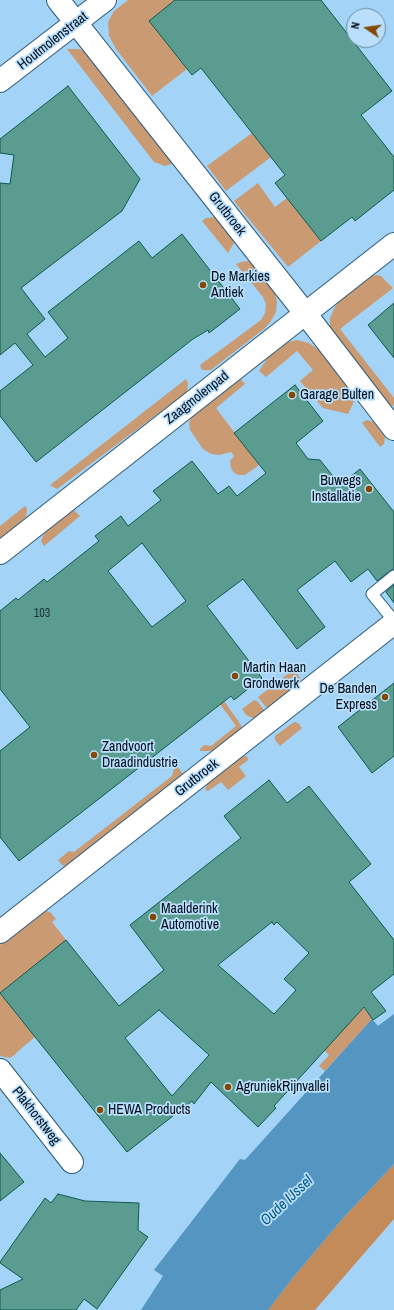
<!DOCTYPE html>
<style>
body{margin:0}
#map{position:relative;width:394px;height:1310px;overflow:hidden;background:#a3d3f7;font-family:"Archivo Narrow",sans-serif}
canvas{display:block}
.north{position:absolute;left:346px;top:8px;width:40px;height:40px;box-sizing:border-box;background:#b9dffc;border:1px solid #6f8ba1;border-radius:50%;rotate:283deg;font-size:11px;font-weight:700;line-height:16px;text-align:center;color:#000d19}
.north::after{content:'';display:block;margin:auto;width:14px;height:18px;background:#844801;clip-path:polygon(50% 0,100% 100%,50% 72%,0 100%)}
</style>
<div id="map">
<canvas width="394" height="1310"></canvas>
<div class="north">N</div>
</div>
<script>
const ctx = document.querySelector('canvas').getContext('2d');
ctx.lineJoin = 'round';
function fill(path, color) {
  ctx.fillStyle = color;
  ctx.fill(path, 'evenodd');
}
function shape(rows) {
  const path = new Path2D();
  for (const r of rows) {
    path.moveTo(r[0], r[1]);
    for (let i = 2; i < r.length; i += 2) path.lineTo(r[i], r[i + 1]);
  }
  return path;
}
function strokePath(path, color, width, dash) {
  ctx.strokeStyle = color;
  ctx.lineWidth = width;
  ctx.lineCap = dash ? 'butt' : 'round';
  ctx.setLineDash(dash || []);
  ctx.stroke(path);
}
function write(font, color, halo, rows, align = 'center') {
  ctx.font = font + ' "Archivo Narrow",sans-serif';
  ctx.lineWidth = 3.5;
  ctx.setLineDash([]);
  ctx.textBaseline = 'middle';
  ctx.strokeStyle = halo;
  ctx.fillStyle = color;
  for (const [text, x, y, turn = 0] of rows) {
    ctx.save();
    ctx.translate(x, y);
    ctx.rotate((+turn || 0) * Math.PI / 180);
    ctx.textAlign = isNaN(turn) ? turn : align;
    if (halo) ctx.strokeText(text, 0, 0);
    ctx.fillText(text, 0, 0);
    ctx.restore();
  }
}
fill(shape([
 [128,0,175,0,149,21,187,69,152,96,116,49,109,36,108,22,114,11],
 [67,49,78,49,85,51,175,163,165,166,154,162],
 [252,133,271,157,226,191,207,166],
 [258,183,275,207,287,198,321,241,288,267,234,201],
 [214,217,219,220,233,238,234,243,228,253,202,221,206,218],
 [248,261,255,266,275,293,277,302,276,312,271,321,265,328,211,370,202,370,200,365,261,320,265,313,266,304,263,297,236,264,241,262],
 [377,275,381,276,393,288,340,329,394,398,394,406,389,405,330,328,330,318,334,309,339,300,369,276],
 [297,340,309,343,322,352,357,395,348,414,323,408,300,381,313,370,297,351,266,377,259,371,271,353,284,343],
 [240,378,245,384,216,408,259,465,245,475,239,475,234,473,231,468,230,461,234,456,231,452,219,455,211,454,203,449,190,430,189,423,192,416],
 [186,379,188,383,187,392,57,489,50,485],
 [367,420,374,422,385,437,384,444,380,447,362,423],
 [25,506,27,509,26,517,0,539,0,526],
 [73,509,80,516,44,546,41,541,43,536,47,530],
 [294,669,301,679,301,683,269,708,265,706,258,697],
 [254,700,257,701,266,712,255,719,246,715,242,709],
 [224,701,241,725,241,730,213,751,200,751,200,749,204,745,211,746,236,726,220,704],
 [294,722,298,723,302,728,280,746,275,740,275,736],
 [247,756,248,760,239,767,246,776,228,790,221,782,208,791,205,790,208,782,240,757],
 [177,766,183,774,182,778,67,867,62,865,58,860,69,851,74,852,172,776,174,769],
 [47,911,51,913,56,919,52,922,66,940,0,993,0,945,42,912],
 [0,993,35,1037,16,1053,16,1054,10,1058,0,1056],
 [359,1001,372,1019,325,1071,319,1066,329,1055,324,1050]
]), '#ca9a73');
fill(shape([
 [394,1164,394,1219,315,1310,268,1310,295,1275,344,1217]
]), '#c38a5a');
fill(shape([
 [394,1014,394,1164,344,1217,295,1275,268,1310,141,1310,163,1276,154,1270,240,1159,245,1160,372,1019,378,1026]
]), '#5495c2');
const building = shape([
 [175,0,321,0,392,91,361,115,394,157,394,190,355,221,352,217,321,241,275,183,285,175,201,68,192,75,149,21,175,0],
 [68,86,140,179,122,211,21,288,45,319,27,334,45,357,68,338,48,312,139,241,152,258,182,234,240,309,209,333,208,330,193,339,36,462,0,416,0,391,33,365,15,343,0,355,0,183,10,184,14,155,0,153,0,139,68,86],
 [394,303,394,358,368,325,394,303],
 [295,385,323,421,296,443,308,459,320,460,340,485,360,469,394,512,394,569,390,571,377,581,368,569,351,582,335,561,297,590,325,627,297,649,243,579,207,606,262,678,234,700,231,696,19,861,0,837,0,751,30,727,0,689,0,611,16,598,18,600,44,579,47,582,99,541,95,536,121,516,128,526,161,500,153,491,192,461,218,494,229,486,237,496,266,473,234,433,295,385],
 [142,543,186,601,152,627,108,571,142,543],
 [394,585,394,603,386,592,394,585],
 [394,683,394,756,372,773,338,727,394,683],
 [269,780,287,803,309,786,371,864,349,882,394,940,394,974,371,992,386,1011,373,1020,364,1007,274,1106,276,1108,258,1127,211,1082,194,1104,192,1101,127,1152,0,993,66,940,119,1006,164,970,130,925,241,838,224,816,269,780],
 [272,922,274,925,277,922,309,953,284,979,296,990,274,1014,218,965,272,922],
 [159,1010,209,1055,172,1096,125,1038,159,1010],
 [0,1153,24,1182,0,1201,0,1153],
 [58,1194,85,1201,139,1203,138,1230,148,1237,97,1309,84,1299,76,1310,0,1310,0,1290,23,1279,0,1263,0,1262,45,1198,51,1203,58,1194]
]);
fill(building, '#5a9d90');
strokePath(building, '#0f594f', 1);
const service = shape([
 [394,576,372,594,394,621]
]);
const minor = shape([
 [58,0,305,313,394,429],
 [0,81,105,0],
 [0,932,394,623],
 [0,1070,72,1162]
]);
const tertiary = shape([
 [0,553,394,244]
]);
strokePath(service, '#2e5b79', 13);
strokePath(minor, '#2e5b79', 24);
strokePath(tertiary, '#2e5b79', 24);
strokePath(service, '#fff', 11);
strokePath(minor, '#fff', 22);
strokePath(tertiary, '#fff', 22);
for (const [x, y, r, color] of [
 [203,285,4,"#844801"],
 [292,395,4,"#844801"],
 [369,489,4,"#844801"],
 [235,676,4,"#844801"],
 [385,697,4,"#844801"],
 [94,755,4,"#844801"],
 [153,917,4,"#844801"],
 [228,1087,4,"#844801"],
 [100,1110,4,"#844801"]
]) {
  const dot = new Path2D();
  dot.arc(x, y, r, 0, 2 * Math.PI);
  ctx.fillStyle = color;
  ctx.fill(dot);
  strokePath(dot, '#b9dffc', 1.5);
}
write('12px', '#163137', null, [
 ["103",42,614]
]);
write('14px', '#000d19', '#b9dffc', [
 ["Houtmolenstraat",53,41,-38],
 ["Grutbroek",227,214,52],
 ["Zaagmolenpad",197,398,-38],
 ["Grutbroek",197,778,-38],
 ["Plakhorstweg",36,1116,52]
]);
write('14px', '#000d19', '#b9dffc', [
 ["De Markies",211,277],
 ["Antiek",211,293],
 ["Garage Bulten",300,395],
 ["Buwegs",361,481,"right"],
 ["Installatie",361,497,"right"],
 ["Martin Haan",243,668],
 ["Grondwerk",243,684],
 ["De Banden",377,689,"right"],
 ["Express",377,705,"right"],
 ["Zandvoort",102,747],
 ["Draadindustrie",102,763],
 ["Maalderink",161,909],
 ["Automotive",161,925],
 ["AgruniekRijnvallei",236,1087],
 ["HEWA Products",108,1110]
], 'left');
write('italic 15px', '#005682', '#b9dffc', [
 ["Oude IJssel",287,1201,-43]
]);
</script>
